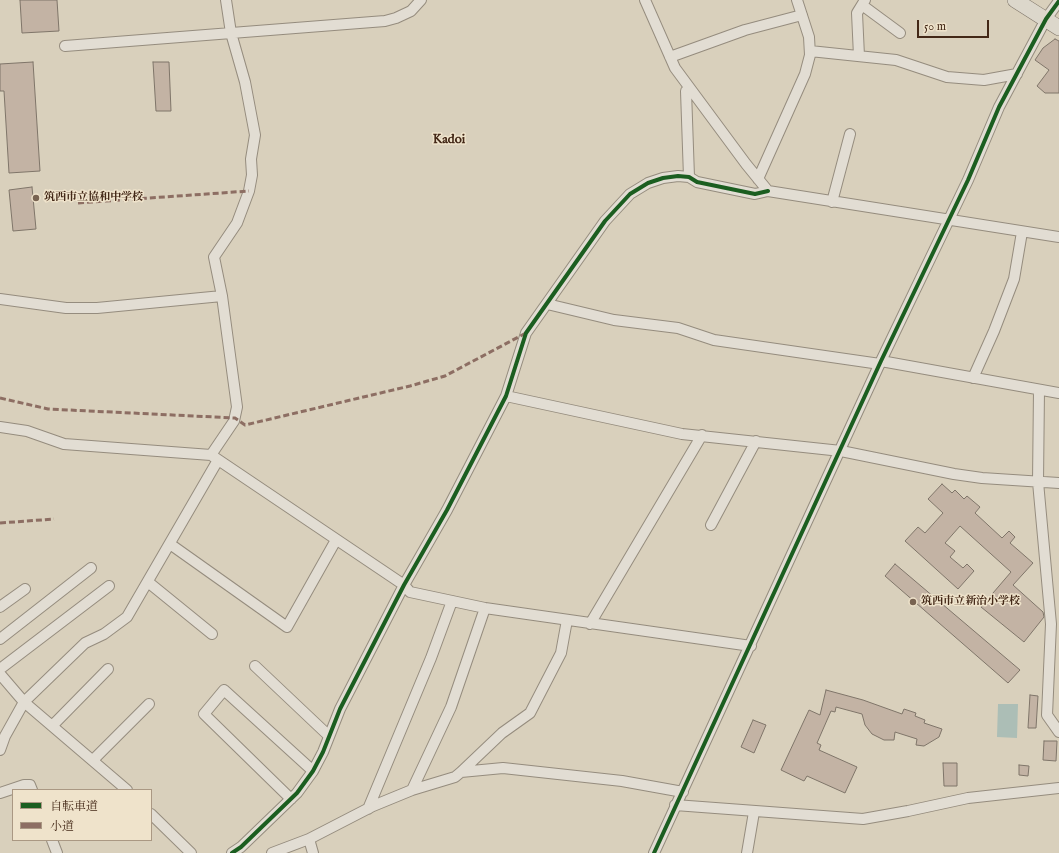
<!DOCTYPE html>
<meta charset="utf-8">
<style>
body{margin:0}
#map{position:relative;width:1059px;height:853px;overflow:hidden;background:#d9d0bc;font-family:"IM FELL English","Noto Serif JP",serif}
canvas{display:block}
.legend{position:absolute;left:12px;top:789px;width:140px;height:52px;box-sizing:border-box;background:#efe3cb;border:1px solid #aa9883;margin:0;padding:5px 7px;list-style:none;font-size:12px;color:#432817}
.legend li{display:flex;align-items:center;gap:8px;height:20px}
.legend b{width:20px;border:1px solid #aa9883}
.scale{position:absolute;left:917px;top:20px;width:72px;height:18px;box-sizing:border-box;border:2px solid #432817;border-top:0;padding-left:5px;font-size:12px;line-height:14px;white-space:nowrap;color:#432817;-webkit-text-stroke:3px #efe3cb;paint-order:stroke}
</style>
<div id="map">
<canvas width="1059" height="853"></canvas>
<ul class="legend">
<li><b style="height:5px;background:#1b5e20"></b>自転車道</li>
<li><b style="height:5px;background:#8d6e63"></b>小道</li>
</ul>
<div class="scale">50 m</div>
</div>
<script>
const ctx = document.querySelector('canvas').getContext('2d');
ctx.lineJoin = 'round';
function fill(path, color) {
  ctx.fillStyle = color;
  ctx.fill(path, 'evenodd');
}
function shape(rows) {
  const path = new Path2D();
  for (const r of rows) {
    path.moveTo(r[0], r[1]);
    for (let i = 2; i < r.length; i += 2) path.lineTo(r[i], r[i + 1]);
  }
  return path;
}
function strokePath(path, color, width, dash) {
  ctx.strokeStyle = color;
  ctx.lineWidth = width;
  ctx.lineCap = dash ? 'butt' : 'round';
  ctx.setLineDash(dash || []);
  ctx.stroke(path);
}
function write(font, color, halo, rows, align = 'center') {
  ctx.font = font + ' "IM FELL English","Noto Serif JP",serif';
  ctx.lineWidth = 3;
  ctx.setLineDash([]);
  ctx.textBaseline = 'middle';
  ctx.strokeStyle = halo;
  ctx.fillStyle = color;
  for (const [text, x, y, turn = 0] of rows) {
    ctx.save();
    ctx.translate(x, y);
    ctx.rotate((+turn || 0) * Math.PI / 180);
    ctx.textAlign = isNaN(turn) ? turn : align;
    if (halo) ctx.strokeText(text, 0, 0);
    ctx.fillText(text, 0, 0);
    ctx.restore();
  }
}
fill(shape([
 [998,704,1018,704,1017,738,997,737]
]), '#acbeb6');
const building = shape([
 [20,0,57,0,59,31,22,33,20,0],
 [1055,39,1059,41,1059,93,1045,93,1037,86,1049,70,1035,60,1043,48,1055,39],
 [33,62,40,171,9,173,4,91,0,91,0,64,33,62],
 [153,62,169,62,171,111,156,111,153,62],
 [32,187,36,229,13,231,9,190,32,187],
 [942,484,952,493,955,490,964,499,967,496,980,507,975,513,1002,538,1009,531,1015,537,1010,543,1033,563,1013,585,1043,612,1044,617,1024,642,981,607,1011,572,960,526,945,543,955,551,950,557,963,568,967,564,974,571,958,589,905,541,918,527,925,533,943,513,928,499,942,484],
 [895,564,1020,670,1008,683,885,576,895,564],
 [826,690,863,700,902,714,904,709,916,713,915,716,925,720,924,723,942,729,939,737,924,746,916,745,917,739,895,732,894,740,884,740,872,734,865,725,862,714,836,707,835,712,831,711,817,743,821,745,819,750,857,767,845,793,807,776,804,781,781,770,809,710,820,715,826,690],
 [1030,695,1038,696,1036,728,1028,728,1030,695],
 [753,720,766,725,754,753,741,747,753,720],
 [1044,741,1057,741,1056,761,1043,760,1044,741],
 [943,763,957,763,957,786,944,786,943,763],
 [1019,765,1029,766,1028,776,1019,775,1019,765]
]);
fill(building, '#c3b3a4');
strokePath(building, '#7f7569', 1);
const minor = shape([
 [645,0,675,68,746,164,768,191,1059,237],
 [862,5,900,33],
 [65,46,385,21,396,18,411,11,421,0],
 [810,51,896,60,947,77,984,80,1017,74],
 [859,56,857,13,865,0],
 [670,57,745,30,802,15],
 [689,177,686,91,689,89],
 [758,179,805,74,810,55,809,37,797,0],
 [832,202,850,134],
 [0,299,66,308,97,308,222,296],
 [547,304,614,320,678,328,714,340,880,364],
 [881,361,1059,393],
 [973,378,994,331,1014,279,1022,232],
 [1039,390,1038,482,1051,624,1047,715,1059,732],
 [506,396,682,434,841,451,954,474,982,478,1059,483],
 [0,427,27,431,64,444,211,455,404,585,410,592,485,608,751,646],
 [211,455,234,421,237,407,222,296,214,257,237,223,249,191,252,175,251,159,255,135,245,82,231,33,226,0],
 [711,525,756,441],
 [170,544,287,627,336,540],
 [148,582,212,634],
 [0,607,25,589],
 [590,624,702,435],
 [0,639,91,568],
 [255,666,329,736],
 [0,669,109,586],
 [0,674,24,702,127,790],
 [53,725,108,669],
 [0,750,5,736,24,702,85,643,104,634,127,617,218,460],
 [93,760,149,704],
 [461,772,503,768,622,781,683,792],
 [412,790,451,707,485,608],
 [0,793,24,785,30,785,32,790],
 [291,799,204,714,224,690,313,771],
 [675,805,863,819,908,811,968,798,1059,788],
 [368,809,431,658,452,601],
 [151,814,191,853],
 [309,839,313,853],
 [52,840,57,853],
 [232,853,241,847,297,793,313,771,323,752,340,709,404,585,447,510,506,396,526,333,605,221,630,194,648,183,663,178,678,176,689,177,697,182,755,194,768,191],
 [272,853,309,839,373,806,412,790,455,777,461,772,502,733,530,713,561,653,567,620],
 [654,853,881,361,968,180,999,107,1046,19,1059,1],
 [747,853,754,812]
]);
const highway = shape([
 [1015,0,1059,28]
]);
strokePath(minor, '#958c7e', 12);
strokePath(highway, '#7f7569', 16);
strokePath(minor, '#e2ddd3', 10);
strokePath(highway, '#dcd7cb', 15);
strokePath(shape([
 [78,203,249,191],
 [0,398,48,409,235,418,245,425,410,386,445,376,526,333],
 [0,523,54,519]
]), '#8d6e63', 3, [6, 3]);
strokePath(shape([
 [232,853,241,847,297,793,313,771,323,752,340,709,404,585,447,510,506,396,526,333,605,221,630,194,648,183,663,178,678,176,689,177,697,182,755,194,768,191],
 [654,853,881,361,968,180,999,107,1046,19,1059,1]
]), '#1b5e20', 4);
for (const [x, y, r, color] of [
 [36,198,4,"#786351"],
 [913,602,4,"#786351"]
]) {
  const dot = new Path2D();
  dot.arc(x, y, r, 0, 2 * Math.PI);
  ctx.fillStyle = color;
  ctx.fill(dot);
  strokePath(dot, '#efe3cb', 1.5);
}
write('bold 11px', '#432817', '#efe3cb', [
 ["筑西市立協和中学校",44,198],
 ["筑西市立新治小学校",921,602]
], 'left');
write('bold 13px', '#432817', '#efe3cb', [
 ["Kadoi",449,140]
]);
</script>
